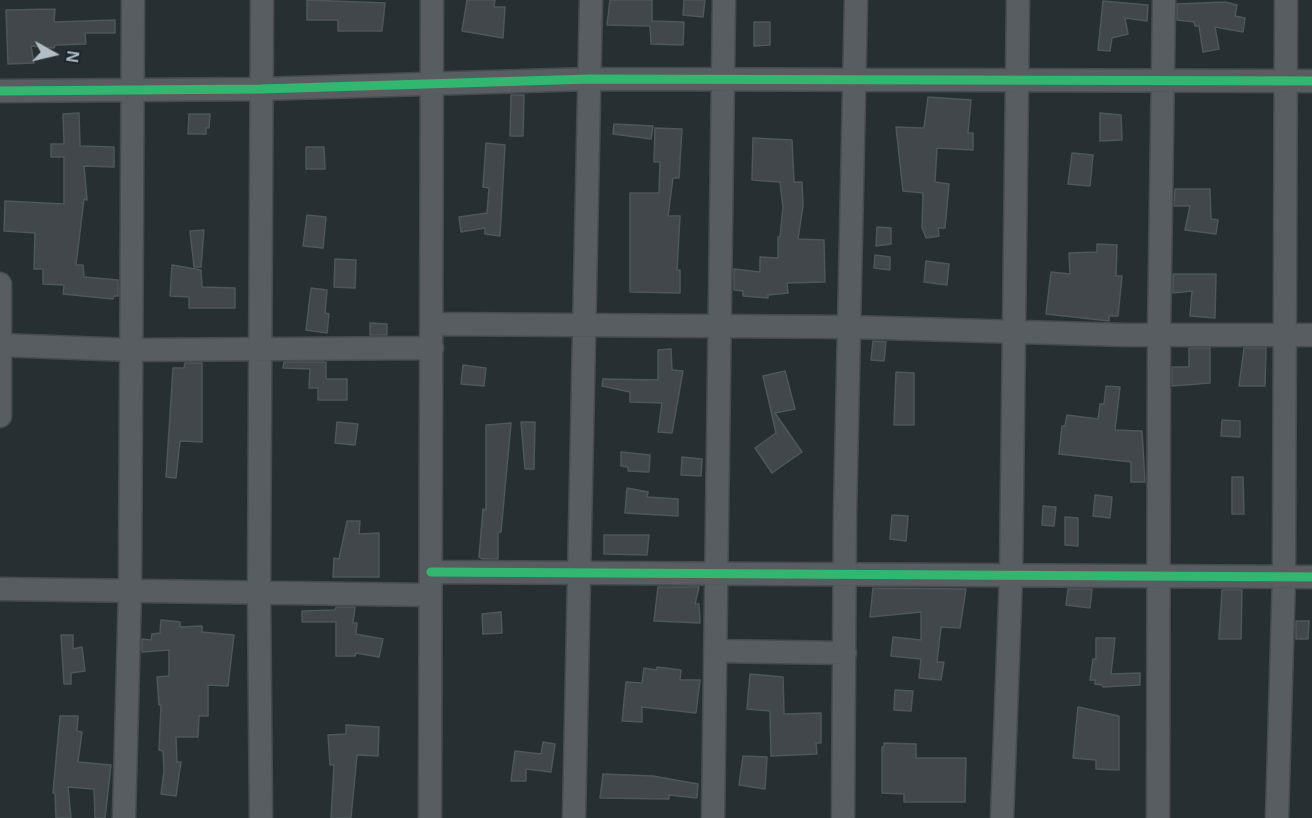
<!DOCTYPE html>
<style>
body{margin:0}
#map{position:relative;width:1312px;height:818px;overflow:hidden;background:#282f33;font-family:Helvetica,sans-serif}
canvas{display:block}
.north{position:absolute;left:24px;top:24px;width:60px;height:60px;-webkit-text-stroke:4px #1c262c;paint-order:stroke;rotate:98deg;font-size:16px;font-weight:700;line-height:24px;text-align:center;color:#b2bdc4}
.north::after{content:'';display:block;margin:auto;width:21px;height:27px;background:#b2bdc4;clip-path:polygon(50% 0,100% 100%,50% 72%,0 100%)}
</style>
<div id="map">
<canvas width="1312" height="818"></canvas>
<div class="north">N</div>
</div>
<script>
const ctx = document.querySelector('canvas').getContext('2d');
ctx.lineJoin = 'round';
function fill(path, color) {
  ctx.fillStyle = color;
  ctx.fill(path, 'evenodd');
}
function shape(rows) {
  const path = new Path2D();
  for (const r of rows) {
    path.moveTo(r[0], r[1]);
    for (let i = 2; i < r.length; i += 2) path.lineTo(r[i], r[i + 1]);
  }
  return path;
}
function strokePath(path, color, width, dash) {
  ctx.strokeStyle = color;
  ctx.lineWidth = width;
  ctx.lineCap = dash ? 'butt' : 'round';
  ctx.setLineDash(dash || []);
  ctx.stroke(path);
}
const building = shape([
 [307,0,385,3,382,31,338,31,338,20,307,20,307,0],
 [467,0,495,0,494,7,505,7,503,38,462,31,467,0],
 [610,0,652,0,652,21,684,22,683,45,651,44,650,26,607,25,610,0],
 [684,0,705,0,703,17,683,15,684,0],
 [1103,1,1148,5,1147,21,1125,18,1128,34,1112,38,1110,51,1098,50,1103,1],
 [1225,2,1237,5,1235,16,1245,18,1243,32,1215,27,1219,49,1203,52,1199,26,1195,26,1194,22,1177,20,1177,4,1225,2],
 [55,9,54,22,115,20,115,33,85,33,86,44,55,45,54,48,31,46,34,63,8,64,6,10,55,9],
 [754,22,770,22,770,45,754,46,754,22],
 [511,95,524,95,523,136,510,136,511,95],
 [928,97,971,100,968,133,973,133,973,150,937,148,935,182,949,184,945,228,938,228,939,236,926,238,922,227,923,193,903,191,896,127,924,128,928,97],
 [79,113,80,146,114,147,114,167,84,166,87,200,84,199,76,265,83,265,84,277,118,280,118,296,114,296,113,299,63,294,64,285,43,284,43,269,34,269,35,233,4,231,5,201,64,204,64,157,51,157,51,144,64,144,63,114,79,113],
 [1100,113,1121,115,1122,140,1100,141,1100,113],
 [189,114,210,114,209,128,206,128,206,134,188,134,189,114],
 [614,124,653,126,651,139,613,134,614,124],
 [655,128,682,129,679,178,673,178,668,216,680,216,677,270,680,270,680,293,630,292,630,193,659,193,660,162,654,162,655,128],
 [753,138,792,140,794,182,802,182,803,206,798,239,824,240,825,282,787,283,788,293,768,295,768,298,743,296,743,291,734,290,734,269,760,272,760,257,778,258,778,237,780,237,783,207,780,182,752,180,753,138],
 [486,143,505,145,500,236,485,234,485,228,461,232,459,217,487,213,489,188,483,187,486,143],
 [306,147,324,147,325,169,306,169,306,147],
 [1072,153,1093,155,1090,186,1068,184,1072,153],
 [1175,189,1210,189,1211,219,1218,220,1216,234,1185,230,1190,206,1174,206,1175,189],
 [307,215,326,217,323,248,303,246,307,215],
 [877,227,891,228,891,244,876,246,877,227],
 [204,230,201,267,194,267,190,231,204,230],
 [1097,244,1117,245,1116,276,1122,276,1118,316,1109,316,1109,321,1046,314,1051,272,1070,274,1069,253,1097,252,1097,244],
 [875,255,890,257,890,270,874,268,875,255],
 [335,259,356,260,355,288,334,287,335,259],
 [926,261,949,264,947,285,924,282,926,261],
 [172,265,201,270,202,287,235,288,235,308,189,308,189,297,170,296,172,265],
 [1173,274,1216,274,1215,318,1190,316,1192,291,1173,293,1173,274],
 [311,288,327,290,325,313,329,314,327,333,306,330,311,288],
 [370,323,387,324,387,335,370,335,370,323],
 [873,341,886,342,884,361,871,360,873,341],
 [1189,348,1210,348,1210,383,1172,386,1172,367,1189,367,1189,348],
 [1244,348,1266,348,1265,386,1239,386,1244,348],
 [671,349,672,370,683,371,672,433,658,432,662,403,630,402,630,392,602,386,603,379,658,380,658,350,671,349],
 [284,362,326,362,326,379,347,379,347,400,318,400,318,388,309,388,310,369,283,368,284,362],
 [185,363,202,363,202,442,180,441,176,478,166,477,173,368,184,368,185,363],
 [463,365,486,368,484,386,461,384,463,365],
 [785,371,795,409,775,413,802,452,772,473,755,448,776,433,763,376,785,371],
 [896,372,914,373,914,425,894,425,896,372],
 [1106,386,1120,387,1115,430,1142,431,1145,482,1131,482,1131,462,1059,454,1062,426,1065,426,1067,415,1098,419,1100,404,1104,404,1106,386],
 [1222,420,1240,421,1240,437,1221,436,1222,420],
 [337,422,358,424,355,445,335,443,337,422],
 [521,422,535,422,534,469,525,469,521,422],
 [511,423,501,532,498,532,498,559,483,559,479,557,483,509,486,510,486,425,511,423],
 [621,452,650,455,649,472,628,471,628,467,621,466,621,452],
 [682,457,702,459,701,476,681,475,682,457],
 [1232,477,1243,477,1244,514,1232,514,1232,477],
 [627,488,648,492,647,497,678,499,678,516,625,513,627,488],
 [1095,495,1112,497,1110,518,1093,516,1095,495],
 [1043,506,1056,507,1054,526,1042,525,1043,506],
 [892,515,908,516,906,541,890,539,892,515],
 [1065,517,1078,518,1078,546,1065,545,1065,517],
 [347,521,360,521,359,534,379,533,379,577,333,577,334,558,339,559,347,521],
 [604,535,649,535,647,555,604,554,604,535],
 [658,587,699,587,695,604,699,604,700,623,654,621,658,587],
 [873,588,966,589,960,628,941,627,937,662,944,662,941,680,919,678,921,659,891,656,893,637,921,640,921,612,870,617,873,588],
 [1068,589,1092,589,1090,608,1066,605,1068,589],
 [1222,590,1242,590,1241,639,1219,639,1222,590],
 [336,607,355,607,353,623,357,623,356,634,383,639,379,657,356,653,355,656,336,656,336,622,302,622,302,611,335,610,336,607],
 [501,612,502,633,483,634,482,614,501,612],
 [161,620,180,622,180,627,202,626,202,632,234,635,228,686,208,685,208,716,199,716,198,737,176,737,177,762,181,762,176,796,161,794,164,771,163,751,159,750,161,705,159,705,157,677,169,676,169,650,142,652,142,639,151,640,152,634,160,633,161,620],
 [1296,621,1309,621,1308,639,1296,639,1296,621],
 [61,635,73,635,73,649,82,647,85,671,71,673,71,684,64,684,61,635],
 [1096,638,1115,638,1111,674,1140,673,1140,685,1103,687,1102,685,1095,684,1095,680,1090,680,1093,659,1096,659,1096,638],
 [657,667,681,670,680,680,700,680,696,713,642,707,642,722,622,721,626,682,642,683,644,668,657,670,657,667],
 [750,674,783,677,784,714,821,713,821,743,816,743,817,754,771,756,770,711,747,709,750,674],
 [895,690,913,691,911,711,894,710,895,690],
 [1078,707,1119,716,1119,770,1096,769,1096,760,1073,758,1078,707],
 [60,716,78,716,77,731,82,732,78,762,111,765,105,818,95,818,94,789,68,787,71,818,56,818,55,793,53,793,60,716],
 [346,725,379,727,378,756,357,755,351,818,331,818,334,765,330,765,328,735,346,734,346,725],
 [543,742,555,744,551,772,526,769,526,781,511,781,515,751,541,754,543,742],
 [884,743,916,744,916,758,966,758,965,802,904,802,904,794,882,793,882,747,884,747,884,743],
 [743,756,767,757,765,789,739,785,743,756],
 [603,774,653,776,698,784,697,798,669,795,669,799,600,798,603,774]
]);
fill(building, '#41474b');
strokePath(building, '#4f575b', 1.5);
const minor = shape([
 [0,91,261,89,590,79,1312,81],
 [0,284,0,416],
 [432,324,849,327,1125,335,1312,335],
 [0,345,131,350,432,348],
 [431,572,1312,577],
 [0,589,430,595],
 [715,651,845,653],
 [124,818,130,591,133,0],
 [261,818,259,594,262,0],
 [430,818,432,0],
 [574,818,591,0],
 [713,818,724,0],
 [843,818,845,514,856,0],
 [1002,818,1011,575,1018,0],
 [1158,818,1159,334,1164,0],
 [1277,818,1284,575,1286,0]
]);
strokePath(minor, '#464b4e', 25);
strokePath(minor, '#585d61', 22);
strokePath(shape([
 [0,91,261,89,590,79,1312,81],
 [431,572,1312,577]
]), '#33b770', 9);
</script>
